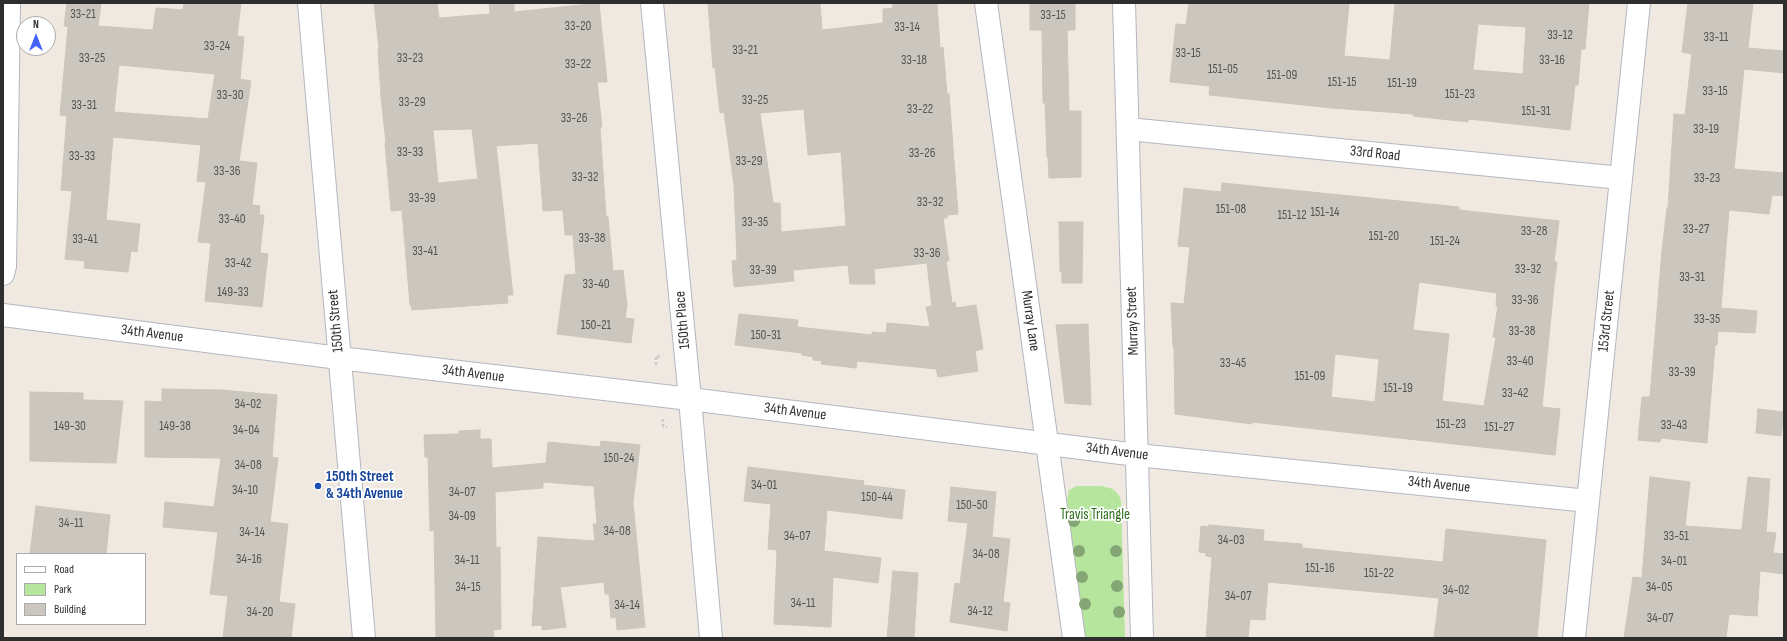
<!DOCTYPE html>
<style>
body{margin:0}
#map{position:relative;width:1787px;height:641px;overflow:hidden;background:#efe9e1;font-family:"Sofia Sans Condensed",sans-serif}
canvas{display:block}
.frame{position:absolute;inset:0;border:4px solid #2e2e2e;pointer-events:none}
.legend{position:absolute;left:16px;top:553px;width:130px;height:72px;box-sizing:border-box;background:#fff;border:1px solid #ababab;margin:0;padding:5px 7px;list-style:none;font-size:12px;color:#2e2e2e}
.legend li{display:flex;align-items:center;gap:8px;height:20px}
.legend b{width:20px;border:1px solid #ababab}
.north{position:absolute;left:16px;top:16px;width:40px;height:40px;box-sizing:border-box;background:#fff;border:1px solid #ababab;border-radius:50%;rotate:0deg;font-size:11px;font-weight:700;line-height:16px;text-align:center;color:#2e2e2e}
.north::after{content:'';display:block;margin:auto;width:14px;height:18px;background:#4264fb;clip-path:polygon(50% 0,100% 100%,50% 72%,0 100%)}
</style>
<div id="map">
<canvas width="1787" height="641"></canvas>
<div class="frame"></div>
<ul class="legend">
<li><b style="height:5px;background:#fff"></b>Road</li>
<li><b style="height:11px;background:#b6e59e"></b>Park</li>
<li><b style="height:11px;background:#cbc7bf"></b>Building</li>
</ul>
<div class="north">N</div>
</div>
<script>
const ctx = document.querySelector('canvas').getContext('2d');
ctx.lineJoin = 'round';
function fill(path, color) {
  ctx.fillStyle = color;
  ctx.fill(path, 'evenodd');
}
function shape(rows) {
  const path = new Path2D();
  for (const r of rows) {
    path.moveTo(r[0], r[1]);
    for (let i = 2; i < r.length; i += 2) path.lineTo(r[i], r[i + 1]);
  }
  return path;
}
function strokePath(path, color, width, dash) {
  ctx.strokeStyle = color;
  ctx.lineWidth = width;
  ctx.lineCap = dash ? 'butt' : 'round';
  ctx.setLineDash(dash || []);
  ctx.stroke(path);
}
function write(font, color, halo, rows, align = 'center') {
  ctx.font = font + ' "Sofia Sans Condensed",sans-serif';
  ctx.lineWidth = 3.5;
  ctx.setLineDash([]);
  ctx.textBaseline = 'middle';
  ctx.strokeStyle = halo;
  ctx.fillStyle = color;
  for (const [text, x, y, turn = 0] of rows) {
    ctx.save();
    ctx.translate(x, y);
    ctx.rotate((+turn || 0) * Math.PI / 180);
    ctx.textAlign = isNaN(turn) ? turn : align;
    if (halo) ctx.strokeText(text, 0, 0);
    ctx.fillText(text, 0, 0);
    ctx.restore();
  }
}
fill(shape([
 [1077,486,1101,486,1113,489,1118,494,1121,500,1125,638,1085,638,1067,500,1069,490]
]), '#b6e59e');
const building = shape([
 [67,3,101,3,98,26,153,30,156,8,183,10,184,3,241,3,237,36,244,37,240,79,251,81,239,161,257,163,252,205,260,206,259,215,264,215,260,253,268,254,262,307,205,301,211,243,198,242,206,182,197,181,201,145,113,137,106,220,140,224,137,252,131,251,128,272,84,268,85,261,65,259,72,191,61,190,67,116,60,115,68,27,64,26,67,3],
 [119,65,215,74,208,119,114,112,119,65],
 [374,3,437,3,439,18,490,14,489,3,514,3,514,12,599,3,607,82,597,82,602,127,600,127,606,217,608,217,613,271,623,270,627,305,625,318,634,319,631,343,557,334,565,275,576,274,573,235,565,235,563,210,543,211,538,143,496,146,513,295,507,295,508,303,412,310,411,305,410,305,402,210,391,211,385,143,386,143,381,96,378,49,379,48,374,3],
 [472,129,478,179,438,183,433,130,472,129],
 [708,3,820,3,822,30,883,23,883,9,893,8,892,3,937,3,940,48,943,47,947,94,949,94,958,214,947,215,947,218,943,218,949,261,946,261,952,303,955,302,956,308,976,305,983,349,975,351,978,371,938,377,936,369,857,361,856,368,821,364,822,361,813,360,813,357,802,355,802,353,735,345,739,314,798,320,797,327,872,335,872,332,886,333,887,323,930,327,926,307,932,306,927,263,874,269,875,284,850,284,848,265,793,270,794,281,734,287,732,261,737,260,734,185,724,112,720,113,715,68,713,68,708,3],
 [804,109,808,155,841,152,846,226,781,232,780,203,773,203,760,113,804,109],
 [1030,3,1075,3,1075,30,1067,30,1069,111,1081,111,1081,177,1049,178,1048,157,1047,157,1045,103,1043,103,1042,30,1030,30,1030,3],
 [1189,3,1349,4,1344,56,1390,60,1395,3,1589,3,1585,49,1581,49,1578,85,1575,85,1570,130,1468,119,1468,122,1413,116,1413,114,1332,108,1209,95,1210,86,1170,82,1176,24,1186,25,1189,3],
 [1478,24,1526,27,1523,74,1473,70,1478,24],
 [1688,3,1753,3,1748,48,1784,51,1784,73,1744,69,1734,169,1784,173,1784,196,1772,195,1769,214,1729,210,1721,308,1757,311,1755,333,1718,331,1717,345,1715,345,1707,443,1661,438,1660,442,1638,440,1642,397,1650,397,1662,251,1667,208,1668,208,1674,114,1685,115,1692,54,1682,52,1688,3],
 [1222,183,1459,207,1459,210,1559,221,1554,262,1557,262,1554,286,1542,407,1560,409,1555,455,1252,422,1252,424,1175,414,1174,347,1173,347,1171,303,1184,304,1190,247,1178,246,1184,188,1221,192,1222,183],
 [1419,282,1497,293,1496,306,1498,306,1493,337,1496,337,1484,406,1442,401,1449,334,1413,330,1419,282],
 [1335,354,1379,359,1375,402,1331,397,1335,354],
 [1059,222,1083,222,1082,283,1062,283,1062,272,1060,272,1059,222],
 [1088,324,1091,405,1065,403,1056,325,1088,324],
 [162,389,222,390,277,395,272,457,278,458,270,522,288,524,279,602,295,604,291,638,223,638,228,596,210,594,218,532,163,527,165,502,214,507,221,458,145,457,145,401,162,402,162,389],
 [30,392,83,393,83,400,123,401,116,463,30,461,30,392],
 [1758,409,1784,412,1781,436,1756,433,1758,409],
 [480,430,480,439,491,439,492,468,546,463,548,442,600,447,601,441,640,445,633,502,645,627,617,630,616,617,611,618,609,594,605,594,604,582,560,587,566,627,542,630,542,625,532,626,538,537,595,541,593,524,597,524,594,486,543,482,543,488,495,492,496,548,500,547,501,629,493,630,494,638,436,638,434,530,430,531,428,457,425,457,424,435,459,434,459,431,480,430],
 [748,467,864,481,863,485,905,490,902,519,827,510,824,551,881,558,878,583,833,577,831,627,774,624,777,550,768,549,771,504,744,501,748,467],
 [1650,477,1690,482,1685,526,1741,530,1742,528,1748,477,1770,479,1766,532,1776,533,1773,553,1784,554,1784,574,1760,571,1757,616,1729,614,1726,638,1624,638,1633,577,1642,578,1650,477],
 [951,487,996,492,992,537,1010,539,1003,602,1010,603,1007,631,950,622,955,583,960,584,968,523,948,521,951,487],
 [36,506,110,515,106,554,30,554,36,506],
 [1209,525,1264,530,1263,541,1302,544,1302,548,1443,562,1446,529,1546,540,1537,638,1434,638,1439,598,1268,582,1265,620,1250,619,1248,638,1206,638,1212,557,1206,556,1206,553,1199,552,1201,526,1209,527,1209,525],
 [893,571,918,573,914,638,887,638,893,571]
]);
fill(building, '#cbc7bf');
strokePath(building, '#cbc5ba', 1);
const minor = shape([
 [652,3,690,399,711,638],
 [986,3,1074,638],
 [1124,3,1142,638],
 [1128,129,1621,178],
 [3,274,5,266,9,3],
 [3,315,339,358,690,399,1137,455,1588,501],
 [1574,638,1639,3]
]);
const tertiary = shape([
 [309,3,364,638]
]);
strokePath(minor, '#b4b7c1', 24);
strokePath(tertiary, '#b4b7c1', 24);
strokePath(shape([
 [656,365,656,356,662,357],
 [663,419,663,426,667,427]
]), '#c9c9c9', 2.5, [3, 2]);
strokePath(minor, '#fff', 22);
strokePath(tertiary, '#fff', 22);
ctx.fillStyle = '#84a574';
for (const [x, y] of [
 [1116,515],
 [1074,521],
 [1079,551],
 [1116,551],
 [1082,577],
 [1117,586],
 [1085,604],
 [1119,612]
]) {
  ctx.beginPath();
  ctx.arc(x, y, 6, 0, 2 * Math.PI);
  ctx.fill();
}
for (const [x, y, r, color] of [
 [318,486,4,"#1a4fb4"]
]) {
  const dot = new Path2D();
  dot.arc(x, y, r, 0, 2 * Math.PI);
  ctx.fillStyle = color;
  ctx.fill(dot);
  strokePath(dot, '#fff', 1.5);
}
write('13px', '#555452', null, [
 ["33-21",83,15],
 ["33-15",1053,16],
 ["33-20",578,27],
 ["33-14",907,28],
 ["33-12",1560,36],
 ["33-11",1716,38],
 ["33-24",217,47],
 ["33-21",745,51],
 ["33-15",1188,54],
 ["33-25",92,59],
 ["33-23",410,59],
 ["33-18",914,61],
 ["33-16",1552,61],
 ["33-22",578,65],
 ["151-05",1223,70],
 ["151-09",1282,76],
 ["151-15",1342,83],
 ["151-19",1402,84],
 ["33-15",1715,92],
 ["151-23",1460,95],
 ["33-30",230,96],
 ["33-25",755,101],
 ["33-29",412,103],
 ["33-31",84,106],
 ["33-22",920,110],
 ["151-31",1536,112],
 ["33-26",574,119],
 ["33-19",1706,130],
 ["33-33",410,153],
 ["33-26",922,154],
 ["33-33",82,157],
 ["33-29",749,162],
 ["33-36",227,172],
 ["33-32",585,178],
 ["33-23",1707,179],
 ["33-39",422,199],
 ["33-32",930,203],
 ["151-08",1231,210],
 ["151-14",1325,213],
 ["151-12",1292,216],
 ["33-40",232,220],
 ["33-35",755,223],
 ["33-27",1696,230],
 ["33-28",1534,232],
 ["151-20",1384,237],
 ["33-38",592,239],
 ["33-41",85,240],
 ["151-24",1445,242],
 ["33-41",425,252],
 ["33-36",927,254],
 ["33-42",238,264],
 ["33-32",1528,270],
 ["33-39",763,271],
 ["33-31",1692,278],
 ["33-40",596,285],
 ["149-33",233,293],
 ["33-36",1525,301],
 ["33-35",1707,320],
 ["150-21",596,326],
 ["33-38",1522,332],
 ["150-31",766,336],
 ["33-40",1520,362],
 ["33-45",1233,364],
 ["33-39",1682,373],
 ["151-09",1310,377],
 ["151-19",1398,389],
 ["33-42",1515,394],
 ["34-02",248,405],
 ["151-23",1451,425],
 ["33-43",1674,426],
 ["149-30",70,427],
 ["149-38",175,427],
 ["151-27",1499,428],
 ["34-04",246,431],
 ["150-24",619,459],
 ["34-08",248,466],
 ["34-01",764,486],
 ["34-10",245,491],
 ["34-07",462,493],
 ["150-44",877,498],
 ["150-50",972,506],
 ["34-09",462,517],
 ["34-11",71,524],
 ["34-08",617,532],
 ["34-14",252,533],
 ["34-07",797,537],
 ["33-51",1676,537],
 ["34-03",1231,541],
 ["34-08",986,555],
 ["34-16",249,560],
 ["34-11",467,561],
 ["34-01",1674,562],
 ["151-16",1320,569],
 ["151-22",1379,574],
 ["34-15",468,588],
 ["34-05",1659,588],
 ["34-02",1456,591],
 ["34-07",1238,597],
 ["34-11",803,604],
 ["34-14",627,606],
 ["34-12",980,612],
 ["34-20",260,613],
 ["34-07",1660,619]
]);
write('15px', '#2e2e2e', '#fff', [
 ["33rd Road",1375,154,6],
 ["150th Place",683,320,-95],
 ["150th Street",336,321,-95],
 ["Murray Lane",1030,321,82],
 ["Murray Street",1133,321,-92],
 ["153rd Street",1607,321,-84],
 ["34th Avenue",152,334,7],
 ["34th Avenue",473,374,7],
 ["34th Avenue",795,412,7],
 ["34th Avenue",1117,452,7],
 ["34th Avenue",1439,485,6]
]);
write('bold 15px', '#164399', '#fff', [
 ["150th Street",326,477],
 ["& 34th Avenue",326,494]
], 'left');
write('15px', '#2c6e1b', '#fff', [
 ["Travis Triangle",1095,515]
]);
</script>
